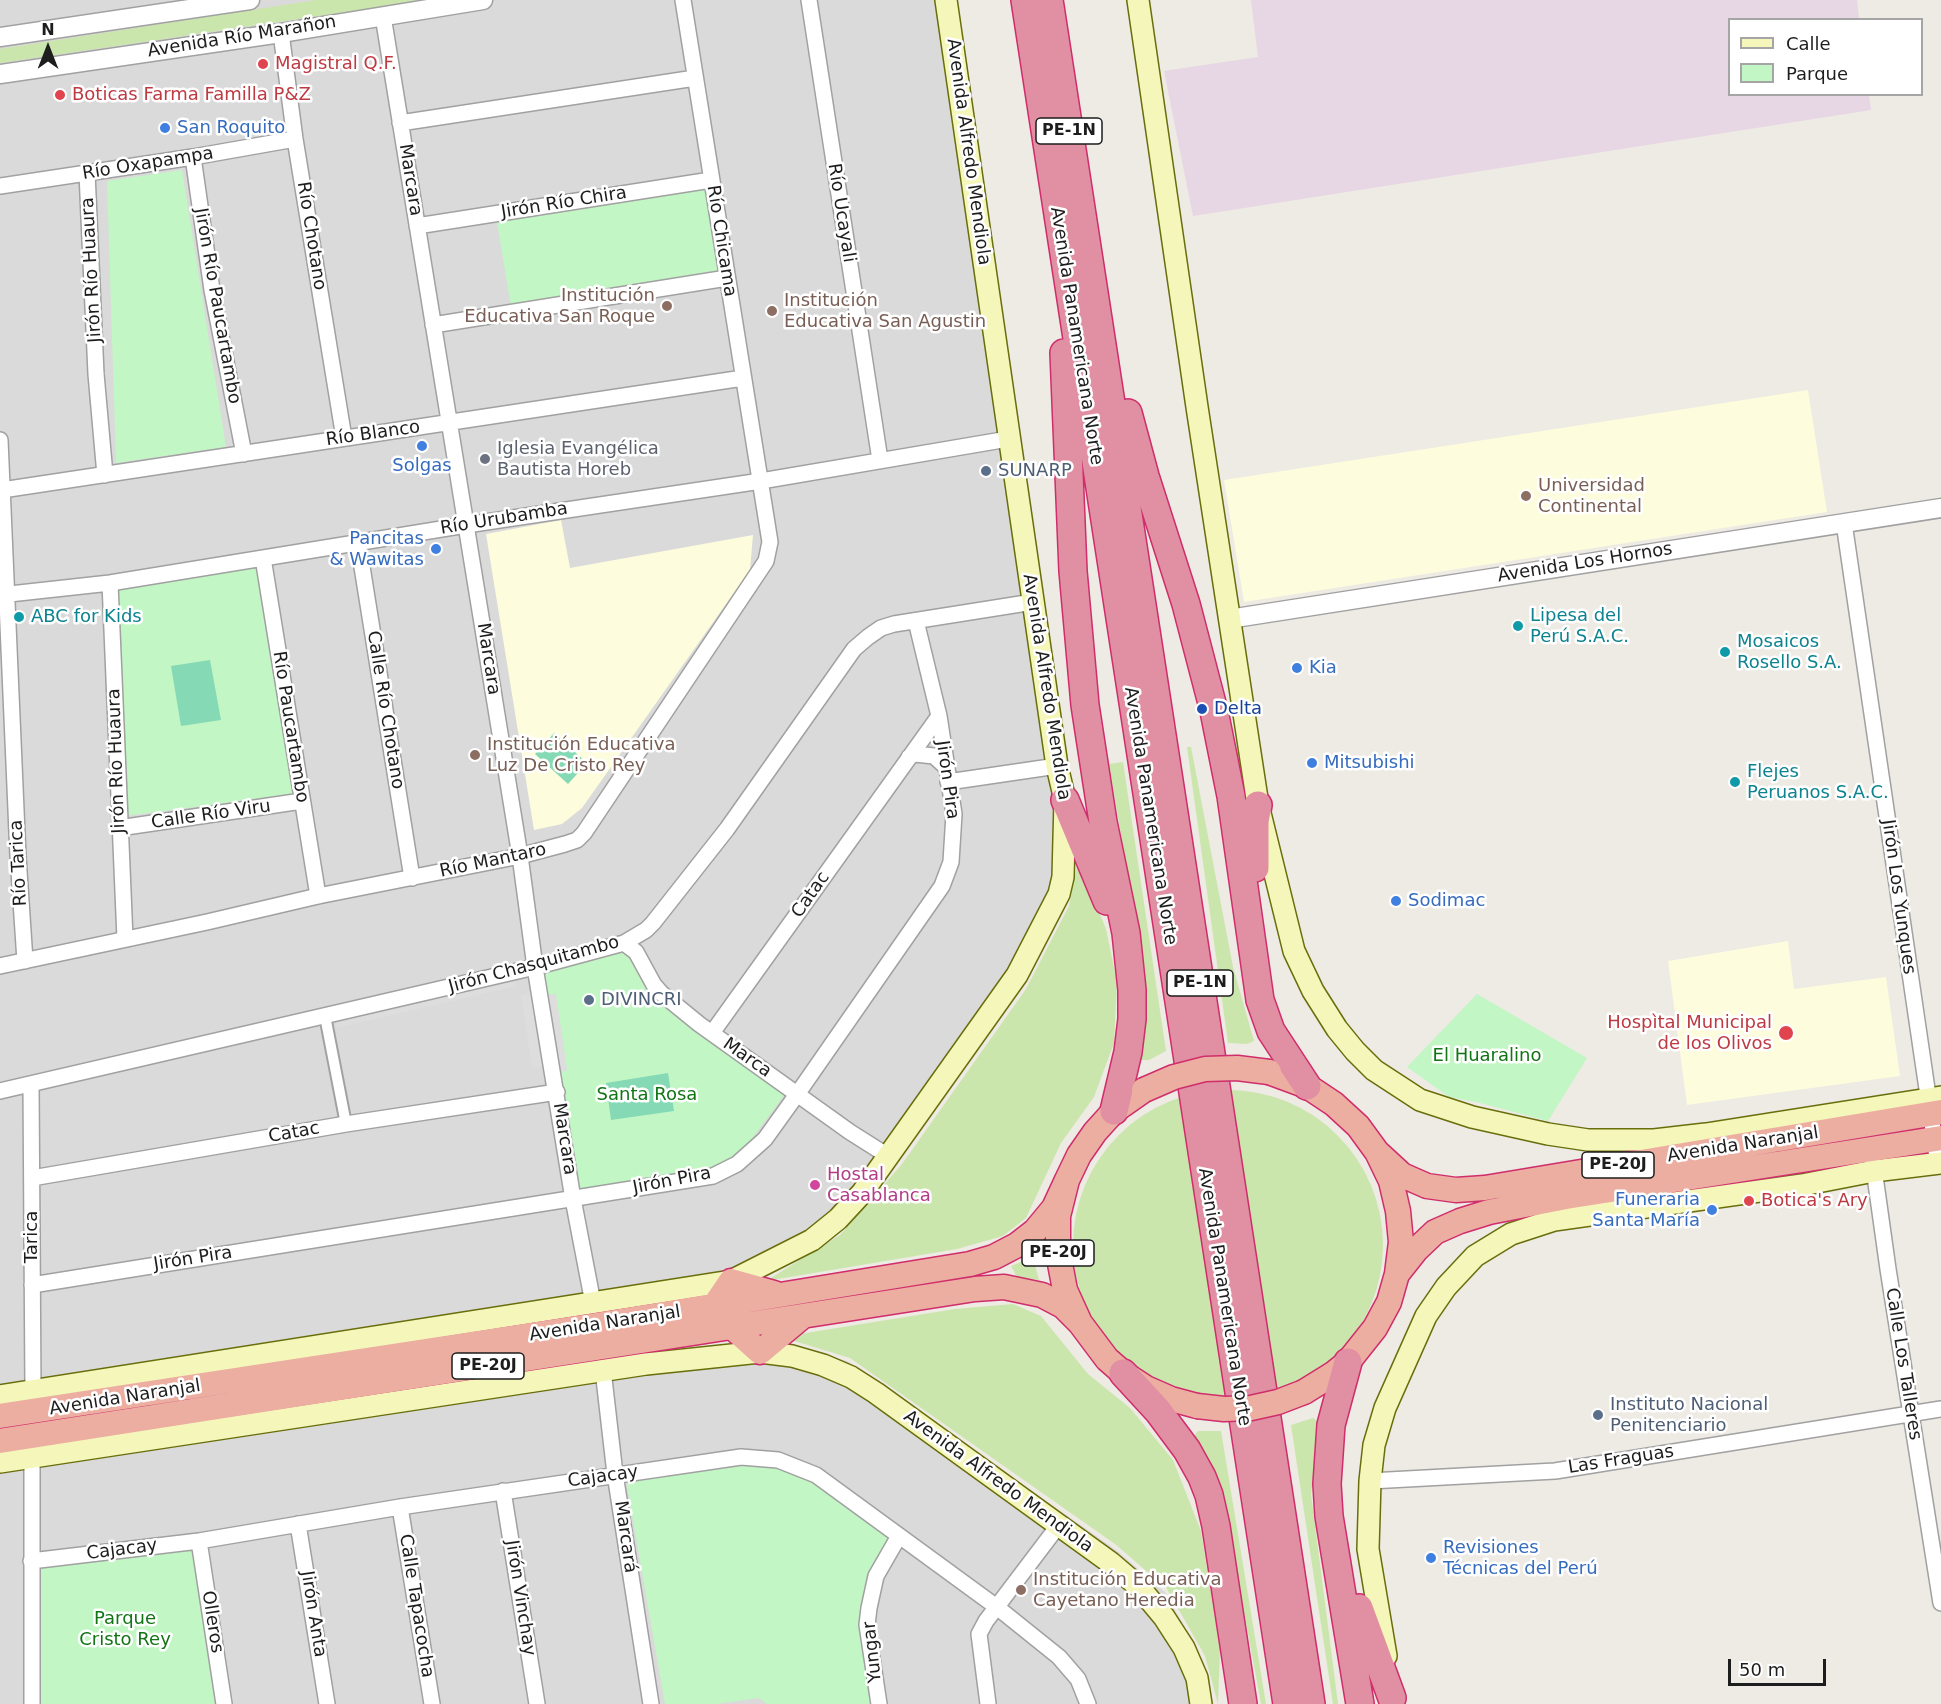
<!DOCTYPE html>
<meta charset="utf-8">
<style>
body{margin:0}
#map{position:relative;width:1941px;height:1704px;overflow:hidden;background:#eeeae4;font-family:"DejaVu Sans",sans-serif}
canvas{display:block}
.legend{position:absolute;left:1728px;top:18px;width:195px;height:78px;box-sizing:border-box;background:#fff;border:2px solid #a5a5a5;margin:0;padding:8px 10px;list-style:none;font-size:18px;color:#1d1d1d}
.legend li{display:flex;align-items:center;gap:12px;height:30px}
.legend b{width:30px;border:2px solid #a5a5a5}
.north{position:absolute;left:18px;top:18px;width:60px;height:60px;-webkit-text-stroke:4px #fff;paint-order:stroke;rotate:0deg;font-size:16px;font-weight:700;line-height:24px;text-align:center;color:#1d1d1d}
.north::after{content:'';display:block;margin:auto;width:21px;height:27px;background:#1d1d1d;clip-path:polygon(50% 0,100% 100%,50% 72%,0 100%)}
.scale{position:absolute;left:1728px;top:1659px;width:98px;height:27px;box-sizing:border-box;border:3px solid #1d1d1d;border-top:0;padding-left:8px;font-size:18px;line-height:21px;white-space:nowrap;color:#1d1d1d;-webkit-text-stroke:4px #fff;paint-order:stroke}
</style>
<div id="map">
<canvas width="1941" height="1704"></canvas>
<ul class="legend">
<li><b style="height:8px;background:#f5f6ba"></b>Calle</li>
<li><b style="height:16px;background:#c2f6c4"></b>Parque</li>
</ul>
<div class="north">N</div>
<div class="scale">50 m</div>
</div>
<script>
const ctx = document.querySelector('canvas').getContext('2d');
ctx.lineJoin = 'round';
function fill(path, color) {
  ctx.fillStyle = color;
  ctx.fill(path, 'evenodd');
}
function shape(rows) {
  const path = new Path2D();
  for (const r of rows) {
    if (r.length === 3) {
      path.moveTo(r[0] + r[2], r[1]);
      path.arc(r[0], r[1], r[2], 0, 2 * Math.PI);
      continue;
    }
    path.moveTo(r[0], r[1]);
    for (let i = 2; i < r.length; i += 2) path.lineTo(r[i], r[i + 1]);
  }
  return path;
}
function strokePath(path, color, width, dash) {
  ctx.strokeStyle = color;
  ctx.lineWidth = width;
  ctx.lineCap = dash ? 'butt' : 'round';
  ctx.setLineDash(dash || []);
  ctx.stroke(path);
}
function write(font, color, halo, rows, align = 'center') {
  ctx.font = font + ' "DejaVu Sans",sans-serif';
  ctx.lineWidth = 5;
  ctx.setLineDash([]);
  ctx.textBaseline = 'middle';
  ctx.strokeStyle = halo;
  ctx.fillStyle = color;
  for (const [text, x, y, turn = 0] of rows) {
    ctx.save();
    ctx.translate(x, y);
    ctx.rotate((+turn || 0) * Math.PI / 180);
    ctx.textAlign = isNaN(turn) ? turn : align;
    if (halo) ctx.strokeText(text, 0, 0);
    ctx.fillText(text, 0, 0);
    ctx.restore();
  }
}
fill(shape([
 [0,0,956,0,1074,847,1030,970,901,1157,837,1234,753,1284,0,1404],
 [731,1345,797,1348,847,1361,1116,1550,1165,1592,1201,1658,1210,1704,0,1704,0,1456,709,1346]
]), '#dbdada');
fill(shape([
 [1251,0,1857,0,1859,19,1730,20,1730,94,1869,95,1871,110,1193,216,1164,71,1258,57]
]), '#e7d6e4');
fill(shape([
 [1808,390,1827,512,1244,602,1224,480],
 [561,520,570,568,753,535,750,570,582,808,562,824,534,830,486,534],
 [1788,941,1794,989,1886,977,1900,1076,1687,1105,1668,961]
]), '#fdfcdd');
fill(shape([
 [316,0,428,0,0,63,0,49],
 [1187,747,1191,747,1233,967,1254,1041,1247,1044,1228,1043],
 [1123,762,1166,1051,1149,1060,1141,1060,1146,982,1109,764],
 [1078,861,1106,929,1117,982,1114,1043,1094,1097,1061,1143,1026,1218,1003,1236,957,1249,766,1281,840,1235,902,1164,1026,989,1069,906],
 [1228,1245,155],
 [1033,1257,1039,1280,1017,1277,1011,1266],
 [1013,1304,1041,1316,1088,1374,1130,1408,1173,1460,1201,1531,1220,1649,1218,1704,1205,1656,1167,1589,1115,1544,850,1358,781,1337,955,1309],
 [1313,1418,1320,1423,1311,1494,1338,1704,1333,1704,1291,1425],
 [1198,1431,1221,1431,1266,1704,1261,1704,1224,1503,1193,1437]
]), '#cbe6ac');
fill(shape([
 [182,170,226,447,116,463,107,181],
 [708,188,722,273,511,307,497,222],
 [260,566,296,794,125,816,116,586],
 [617,950,627,952,643,977,785,1094,748,1144,730,1159,708,1169,581,1189,578,1186,559,1072,567,1070,555,994,547,995,544,977,550,969],
 [1477,994,1587,1058,1548,1121,1476,1102,1449,1097,1407,1067],
 [730,1464,773,1464,814,1481,891,1538,862,1638,870,1704,767,1704,759,1698,716,1704,665,1704,626,1480],
 [191,1545,215,1704,39,1704,39,1565]
]), '#c2f6c4');
fill(shape([
 [210,660,221,720,181,726,171,666],
 [554,733,587,763,568,784,535,754],
 [668,1073,674,1111,611,1120,606,1083]
]), '#85d9b5');
fill(shape([
 [514,977,516,986,337,1028,335,1019],
 [531,992,543,1066,532,1068,521,996],
 [556,994,567,1070,559,1072,547,995]
]), '#ddd');
const pedestrian = shape([
 [325,1016,346,1124]
]);
const minor = shape([
 [809,0,880,460],
 [383,16,520,856,535,967,573,1199,593,1303],
 [281,33,295,139,344,438],
 [400,123,695,78],
 [193,157,212,290,244,454],
 [87,173,96,374,105,475],
 [0,186,193,157,295,139],
 [417,226,711,180],
 [433,325,727,278],
 [0,440,18,856,25,961],
 [2,490,743,378],
 [1844,523,1938,1164],
 [358,542,412,878],
 [263,558,318,896],
 [110,583,125,939],
 [0,595,110,583,466,525,761,481,1008,439],
 [909,757,915,754,934,756,946,767],
 [948,782,1057,766],
 [119,828,302,801],
 [624,943,636,952,654,985,661,993,699,1024,850,1132,888,1156],
 [0,966,207,922,318,896,520,856,565,844,577,840,584,833,766,561,770,542,683,0],
 [712,1033,939,716],
 [31,1084,33,1391],
 [0,1091,535,967,624,943,646,930,653,923,727,829,854,649,868,637,881,628,894,624,1033,602],
 [1873,1162,1888,1269,1941,1603],
 [32,1178,346,1124,557,1092],
 [32,1285,713,1176,737,1164,765,1139,798,1093,942,886,951,862,954,814,939,716,916,621],
 [603,1370,615,1474,651,1704],
 [32,1458,32,1704],
 [1370,1481,1555,1471,1941,1409],
 [503,1491,537,1704],
 [400,1507,432,1704],
 [298,1524,327,1704],
 [199,1541,224,1704],
 [31,1561,199,1541,400,1507,741,1457,778,1460,816,1475,998,1608,1059,1657,1078,1679,1088,1704],
 [879,1704,867,1625,869,1608,876,1576,899,1536],
 [988,1704,979,1634,986,1621,1058,1526]
]);
const tertiary = shape([
 [0,37,250,0],
 [0,74,281,33,483,0],
 [1229,619,1941,508]
]);
const secondary = shape([
 [1138,0,1197,407,1258,805,1294,951,1313,991,1337,1029,1355,1051,1374,1070,1420,1100,1472,1117,1548,1134,1588,1140,1654,1140,1706,1134,1941,1097],
 [0,1396,731,1281,812,1240,838,1219,862,1193,1017,975,1059,894,1063,877,1065,800,1057,766,946,0],
 [0,1462,646,1364,760,1352,792,1356,823,1365,851,1377,876,1393,1111,1563,1139,1587,1164,1617,1184,1648,1197,1678,1201,1704],
 [1386,1656,1368,1549,1370,1481,1374,1445,1385,1408,1426,1316,1446,1287,1475,1256,1511,1234,1554,1220,1802,1185,1874,1171,1941,1163]
]);
const trunk = shape([
 [1269,1072,1307,1086,1334,1104,1358,1126,1377,1152,1391,1181,1398,1211,1401,1242,1397,1274,1389,1302,1375,1328,1348,1362,1333,1374,1304,1392],
 [1144,1090,1114,1111,1095,1132,1079,1155,1067,1180,1058,1216,1058,1253,1065,1290,1080,1323,1107,1359,1123,1373,1146,1388,1171,1399,1197,1406],
 [1377,1152,1402,1175,1427,1186,1456,1190,1485,1188,1941,1112],
 [1397,1274,1416,1250,1435,1232,1460,1221,1489,1212,1566,1197,1941,1138],
 [714,1306,731,1281,774,1293],
 [731,1326,760,1352,803,1316],
 [0,1416,596,1325,970,1264,994,1257,1017,1245,1035,1231,1054,1208,1067,1180],
 [0,1441,975,1289,1004,1287,1042,1295,1063,1306,1080,1323]
]);
const motorway = shape([
 [1025,0,1287,1704],
 [1049,0,1311,1704],
 [1064,353,1073,571,1085,705,1103,822,1126,933,1132,990,1132,1019,1128,1052,1114,1111],
 [1128,413,1145,476,1186,604,1214,711,1231,796,1260,1000,1271,1031,1307,1086],
 [1065,800,1107,901],
 [1255,868,1255,821,1258,805],
 [1348,1362,1331,1425,1327,1484,1329,1516,1360,1704],
 [1123,1373,1158,1411,1187,1450,1202,1477,1209,1495,1216,1526,1243,1704],
 [1359,1608,1392,1698]
]);
strokePath(pedestrian, '#a1a1a1', 14);
strokePath(minor, '#a1a1a1', 18);
strokePath(tertiary, '#a1a1a1', 21);
strokePath(secondary, '#686e0b', 24);
strokePath(trunk, '#cf2d6c', 27);
strokePath(motorway, '#cf2d6c', 30);
strokePath(pedestrian, '#fff', 10);
strokePath(minor, '#fff', 15);
strokePath(tertiary, '#fff', 18);
strokePath(secondary, '#f5f6ba', 21);
strokePath(trunk, '#ecaea1', 24);
strokePath(motorway, '#e18fa2', 27);
const trunkBridge = shape([
 [1144,1090,1174,1077,1205,1069,1237,1068,1269,1072],
 [1197,1406,1224,1409,1251,1408,1278,1402,1304,1392]
]);
strokePath(trunkBridge, '#cf2d6c', 27, []);
strokePath(trunkBridge, '#ecaea1', 24);
for (const [x, y, r, color] of [
 [263,64,6,"#e0444e"],
 [60,95,6,"#e0444e"],
 [165,128,6,"#3f7fe0"],
 [667,306,6,"#8d6e63"],
 [772,311,6,"#8d6e63"],
 [422,446,6,"#3f7fe0"],
 [485,459,6,"#6b7280"],
 [986,471,6,"#5c6f8a"],
 [1526,496,6,"#8d6e63"],
 [436,549,6,"#3f7fe0"],
 [19,617,6,"#0f9aa8"],
 [1518,626,6,"#0f9aa8"],
 [1725,652,6,"#0f9aa8"],
 [1297,668,6,"#3f7fe0"],
 [1202,709,6,"#1a4fb4"],
 [475,755,6,"#8d6e63"],
 [1312,763,6,"#3f7fe0"],
 [1735,782,6,"#0f9aa8"],
 [1396,901,6,"#3f7fe0"],
 [589,1000,6,"#5c6f8a"],
 [1786,1033,8,"#e0444e"],
 [815,1185,6,"#d1479c"],
 [1749,1201,6,"#e0444e"],
 [1712,1210,6,"#3f7fe0"],
 [1598,1415,6,"#5c6f8a"],
 [1431,1558,6,"#3f7fe0"],
 [1021,1590,6,"#8d6e63"]
]) {
  const dot = new Path2D();
  dot.arc(x, y, r, 0, 2 * Math.PI);
  ctx.fillStyle = color;
  ctx.fill(dot);
  strokePath(dot, '#fff', 2);
}
for (const [x, y, w] of [
 [1069,131,66],
 [1200,983,66],
 [1618,1165,72],
 [1058,1253,72],
 [488,1366,72]
]) {
  const box = new Path2D();
  box.roundRect(x - w / 2, y - 13, w, 26, 4.5);
  ctx.fillStyle = '#fff';
  ctx.fill(box);
  strokePath(box, '#1d1d1d', 1.5);
}
write('bold 16px', '#1d1d1d', null, [
 ["PE-1N",1069,131],
 ["PE-1N",1200,983],
 ["PE-20J",1618,1165],
 ["PE-20J",1058,1253],
 ["PE-20J",488,1366]
]);
write('18px', '#1d1d1d', '#fff', [
 ["Avenida Río Marañon",242,37,-9],
 ["Avenida Alfredo Mendiola",968,152,82],
 ["Río Oxapampa",148,164,-9],
 ["Marcara",410,180,81],
 ["Jirón Río Chira",564,203,-9],
 ["Río Ucayali",841,213,81],
 ["Río Chotano",311,236,81],
 ["Río Chicama",721,241,81],
 ["Jirón Río Huaura",92,270,-93],
 ["Jirón Río Paucartambo",217,306,80],
 ["Avenida Panamericana Norte",1076,336,81],
 ["Río Blanco",373,434,-8],
 ["Río Urubamba",504,519,-9],
 ["Avenida Los Hornos",1585,563,-9],
 ["Marcara",488,659,81],
 ["Avenida Alfredo Mendiola",1046,687,81],
 ["Calle Río Chotano",385,710,81],
 ["Río Paucartambo",290,727,81],
 ["Jirón Río Huaura",117,761,-92],
 ["Jirón Pira",947,780,82],
 ["Calle Río Viru",211,815,-8],
 ["Avenida Panamericana Norte",1150,816,81],
 ["Río Mantaro",493,861,-12],
 ["Río Tarica",19,863,-93],
 ["Catac",811,895,-55],
 ["Jirón Los Yunques",1898,897,82],
 ["Jirón Chasquitambo",534,965,-15],
 ["Marca",747,1058,35],
 ["Catac",294,1133,-10],
 ["Marcara",564,1139,81],
 ["Avenida Naranjal",1743,1145,-9],
 ["Jirón Pira",672,1181,-11],
 ["Tarica",32,1237,-90],
 ["Jirón Pira",193,1259,-9],
 ["Avenida Panamericana Norte",1224,1297,81],
 ["Avenida Naranjal",605,1324,-9],
 ["Calle Los Talleres",1903,1364,81],
 ["Avenida Naranjal",125,1398,-9],
 ["Las Fraguas",1621,1460,-9],
 ["Cajacay",603,1477,-8],
 ["Avenida Alfredo Mendiola",998,1482,36],
 ["Marcará",625,1537,82],
 ["Cajacay",122,1550,-7],
 ["Jirón Vinchay",520,1598,81],
 ["Calle Tapacocha",416,1606,81],
 ["Jirón Anta",313,1614,81],
 ["Olleros",212,1622,81],
 ["Yungar",873,1652,-96]
]);
write('18px', '#be3a42', '#fff', [
 ["Magistral Q.F.",275,64],
 ["Boticas Farma Familla P&Z",72,95],
 ["Hospìtal Municipal",1772,1023,"right"],
 ["de los Olivos",1772,1044,"right"],
 ["Botica's Ary",1761,1201]
], 'left');
write('18px', '#366cbe', '#fff', [
 ["San Roquito",177,128],
 ["Solgas",422,466,"center"],
 ["Pancitas",424,539,"right"],
 ["& Wawitas",424,560,"right"],
 ["Kia",1309,668],
 ["Mitsubishi",1324,763],
 ["Sodimac",1408,901],
 ["Funeraria",1700,1200,"right"],
 ["Santa María",1700,1221,"right"],
 ["Revisiones",1443,1548],
 ["Técnicas del Perú",1443,1569]
], 'left');
write('18px', '#785e54', '#fff', [
 ["Institución",655,296,"right"],
 ["Educativa San Roque",655,317,"right"],
 ["Institución",784,301],
 ["Educativa San Agustin",784,322],
 ["Universidad",1538,486],
 ["Continental",1538,507],
 ["Institución Educativa",487,745],
 ["Luz De Cristo Rey",487,766],
 ["Institución Educativa",1033,1580],
 ["Cayetano Heredia",1033,1601]
], 'left');
write('18px', '#5b616d', '#fff', [
 ["Iglesia Evangélica",497,449],
 ["Bautista Horeb",497,470]
], 'left');
write('18px', '#4e5e75', '#fff', [
 ["SUNARP",998,471],
 ["DIVINCRI",601,1000],
 ["Instituto Nacional",1610,1405],
 ["Penitenciario",1610,1426]
], 'left');
write('18px', '#0d838f', '#fff', [
 ["Lipesa del",1530,616],
 ["Perú S.A.C.",1530,637],
 ["ABC for Kids",31,617],
 ["Mosaicos",1737,642],
 ["Rosello S.A.",1737,663],
 ["Flejes",1747,772],
 ["Peruanos S.A.C.",1747,793]
], 'left');
write('18px', '#164399', '#fff', [
 ["Delta",1214,709]
], 'left');
write('18px', '#117515', '#fff', [
 ["El Huaralino",1487,1056],
 ["Santa Rosa",647,1095],
 ["Parque",125,1619],
 ["Cristo Rey",125,1640]
]);
write('18px', '#b23c85', '#fff', [
 ["Hostal",827,1175],
 ["Casablanca",827,1196]
], 'left');
</script>
